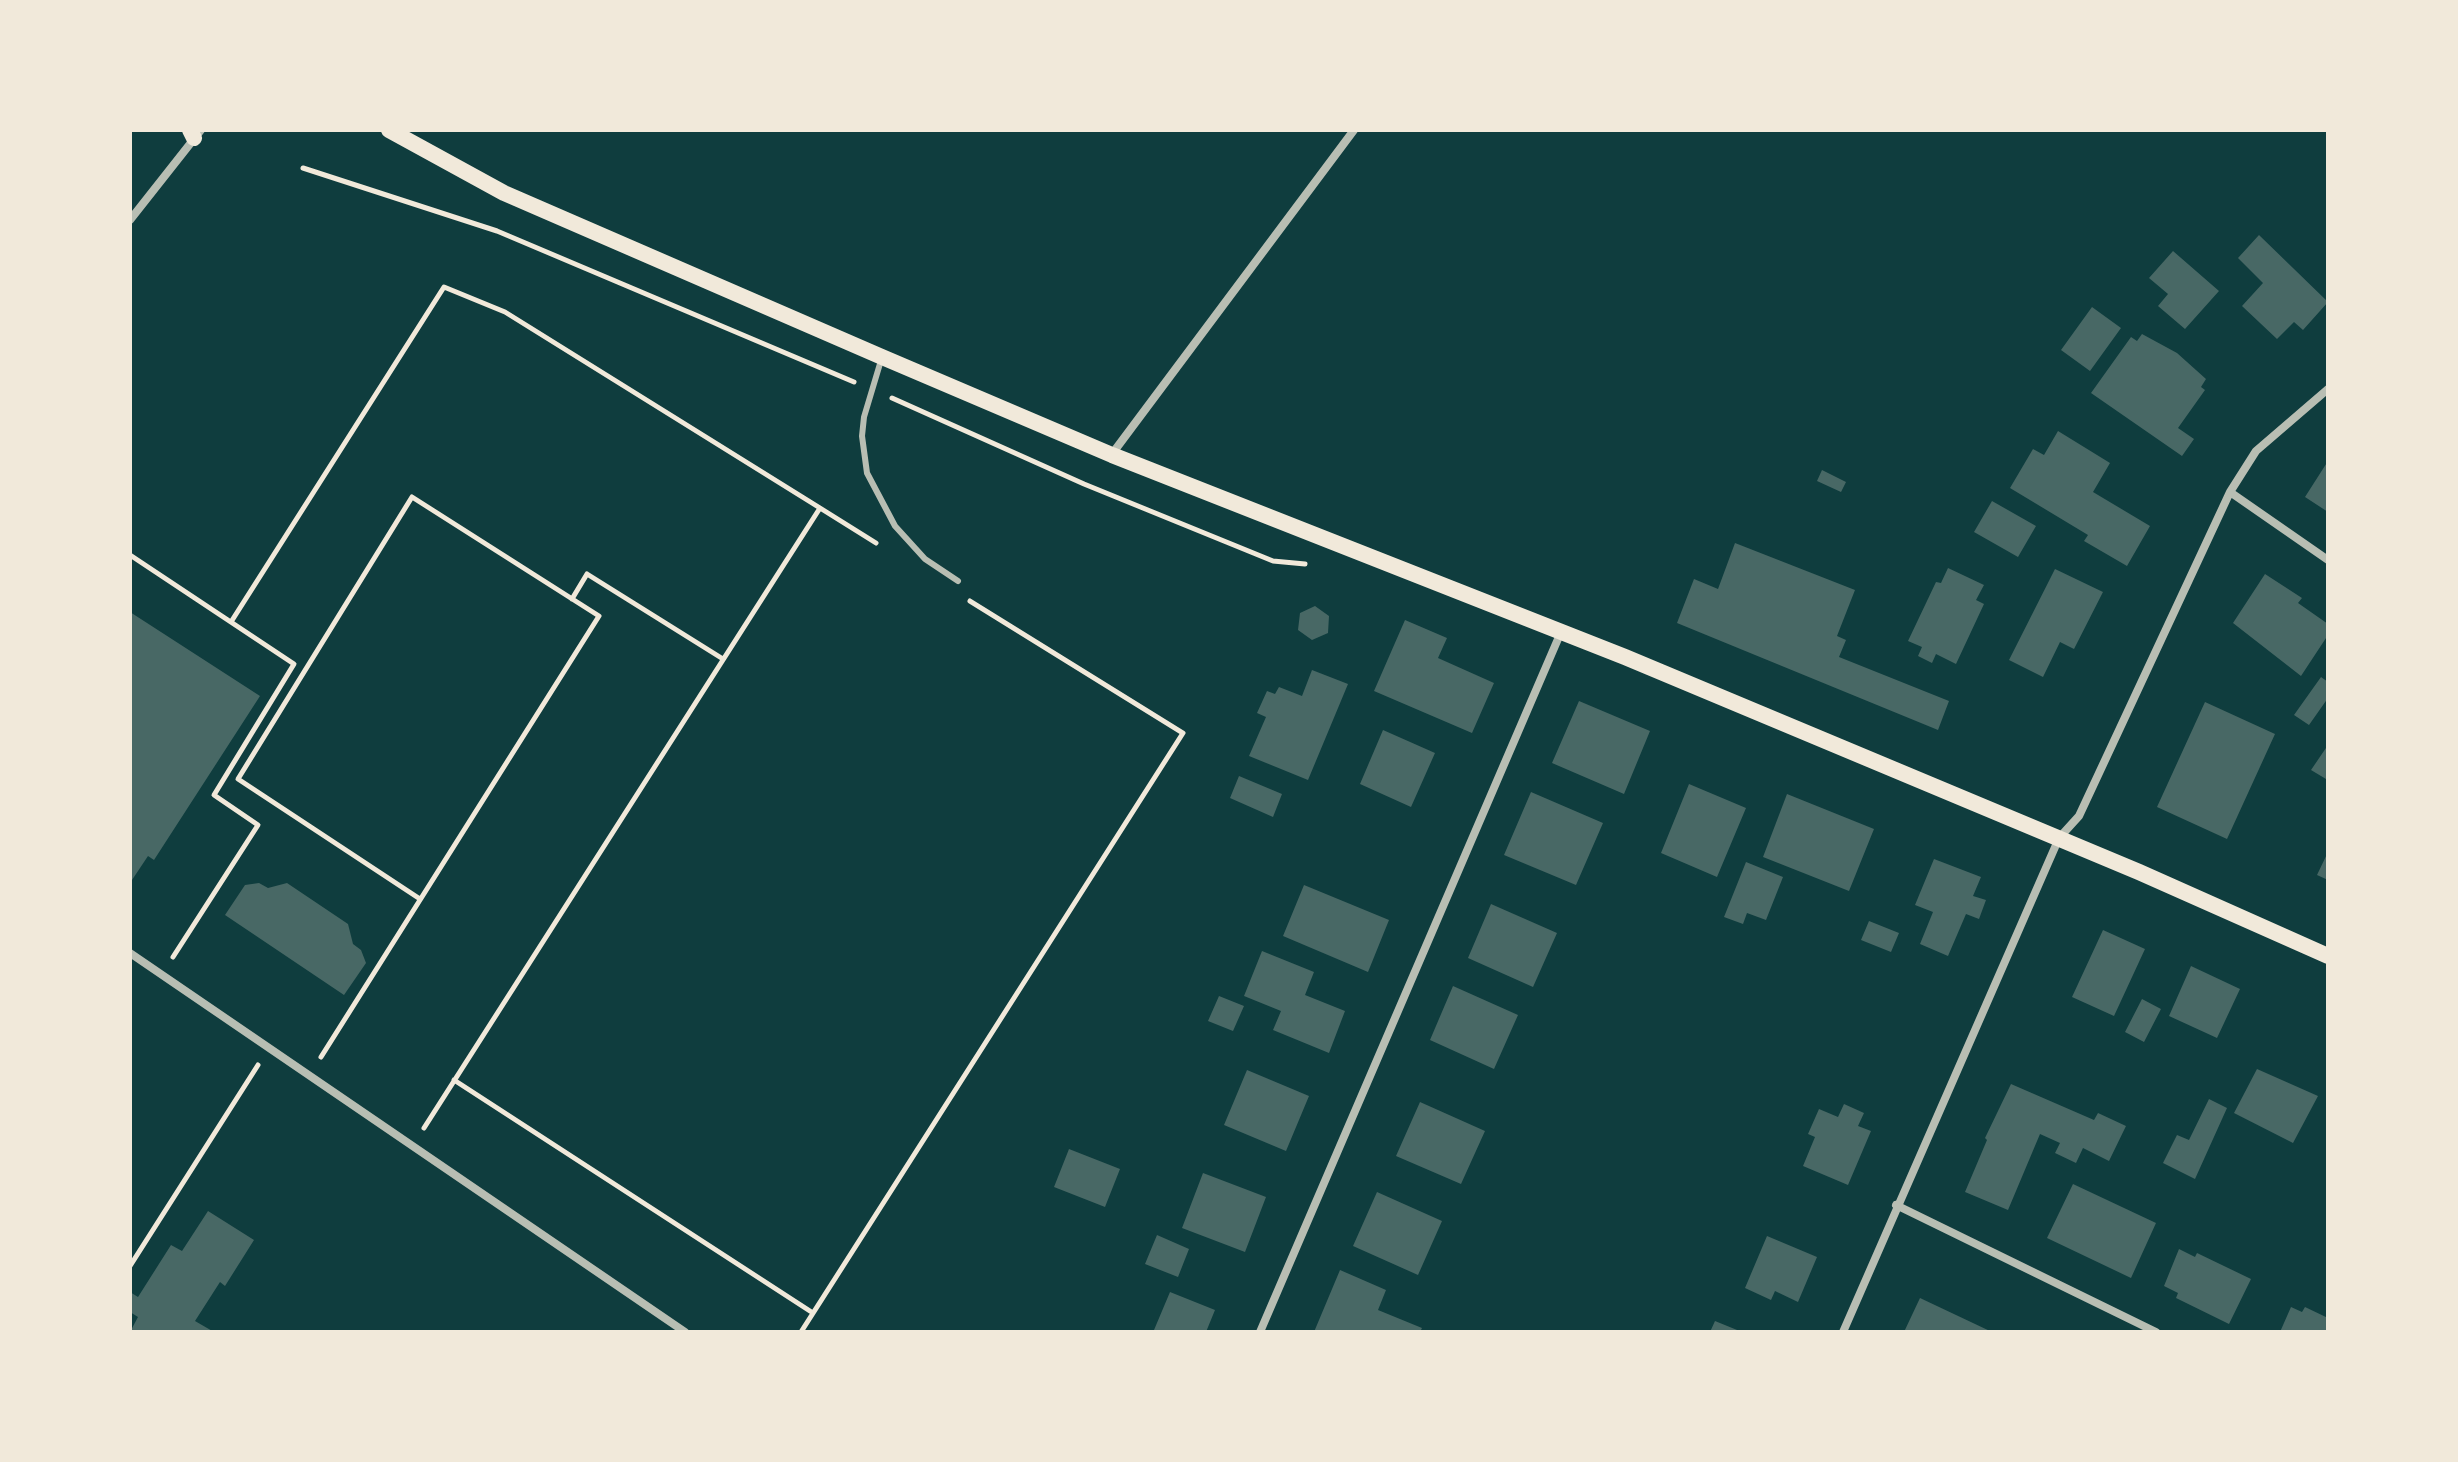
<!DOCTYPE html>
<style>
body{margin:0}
#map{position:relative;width:2458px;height:1462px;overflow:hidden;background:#0f3d3e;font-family:Jost,sans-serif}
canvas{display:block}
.frame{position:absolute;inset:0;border:132px solid #f1e9da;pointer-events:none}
</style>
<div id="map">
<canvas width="2458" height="1462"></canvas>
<div class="frame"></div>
</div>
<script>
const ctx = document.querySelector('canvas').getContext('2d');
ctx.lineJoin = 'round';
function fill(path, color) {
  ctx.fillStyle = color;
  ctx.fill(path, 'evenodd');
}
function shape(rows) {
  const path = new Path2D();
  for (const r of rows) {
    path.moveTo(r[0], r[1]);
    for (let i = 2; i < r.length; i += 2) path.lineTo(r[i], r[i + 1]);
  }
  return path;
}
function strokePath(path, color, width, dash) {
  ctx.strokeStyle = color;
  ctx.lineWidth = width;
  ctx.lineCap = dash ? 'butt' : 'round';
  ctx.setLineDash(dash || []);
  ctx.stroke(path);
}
fill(shape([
 [2259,235,2328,302,2303,330,2294,322,2277,339,2242,306,2263,283,2238,258],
 [2173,251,2219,291,2185,329,2158,306,2168,294,2149,278],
 [2092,307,2121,328,2090,371,2061,350],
 [2142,334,2177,353,2206,379,2201,387,2205,390,2178,428,2194,439,2182,456,2091,393,2131,337,2137,341],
 [2058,431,2110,463,2093,492,2150,526,2127,566,2084,541,2088,535,2010,488,2033,449,2044,455],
 [2328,461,2328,512,2305,497],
 [1822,470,1846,482,1841,492,1817,481],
 [1992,501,2036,526,2018,557,1974,532],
 [1735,543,1855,590,1837,636,1846,640,1839,657,1949,701,1938,730,1677,623,1694,579,1718,589],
 [1948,568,1984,585,1976,600,1984,604,1956,664,1936,654,1932,663,1918,656,1922,647,1908,641,1936,582,1941,583],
 [2055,569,2103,592,2074,649,2060,642,2043,677,2009,660],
 [2265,574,2302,598,2298,603,2328,624,2328,635,2301,676,2233,623],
 [1315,606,1329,616,1328,633,1312,640,1298,630,1300,613],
 [130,612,260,696,154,860,148,856,130,883],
 [1405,620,1447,638,1438,658,1494,683,1472,733,1374,691],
 [1312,670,1348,684,1308,780,1249,756,1266,717,1257,713,1267,691,1275,694,1279,687,1302,696],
 [2321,677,2328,682,2328,698,2309,725,2294,715],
 [1579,701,1650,731,1624,794,1552,763],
 [2205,702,2275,734,2227,839,2157,807],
 [1383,730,1435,753,1411,807,1360,784],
 [2328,745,2328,775,2326,779,2311,770],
 [1239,776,1282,794,1273,817,1230,798],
 [1689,784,1746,808,1717,877,1661,853],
 [1531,792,1603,823,1576,885,1504,855],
 [1787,794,1874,829,1849,891,1763,857],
 [2328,852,2328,880,2317,875],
 [1934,859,1981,877,1973,896,1986,900,1979,919,1966,914,1948,956,1920,944,1933,912,1915,905],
 [1746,862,1783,877,1766,920,1747,913,1743,924,1724,917],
 [259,883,268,888,287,883,348,924,353,944,361,950,366,963,344,995,225,915,245,885],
 [1304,885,1389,920,1368,972,1283,936],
 [1491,904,1557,933,1533,987,1468,958],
 [1869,921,1899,933,1891,952,1861,940],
 [2103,930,2145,949,2114,1016,2072,997],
 [1262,951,1314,972,1305,995,1345,1011,1329,1053,1273,1030,1281,1011,1244,996],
 [2191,966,2240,989,2217,1038,2169,1016],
 [1453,986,1518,1015,1494,1069,1430,1040],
 [1219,996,1244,1006,1233,1031,1208,1021],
 [2142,999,2161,1009,2144,1042,2125,1032],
 [2257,1069,2318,1096,2293,1143,2234,1113],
 [1247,1070,1309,1096,1286,1151,1224,1125],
 [2011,1084,2094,1120,2098,1113,2126,1126,2109,1161,2083,1148,2076,1163,2055,1153,2060,1143,2040,1134,2008,1210,1965,1192,1987,1140,1985,1138],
 [2209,1099,2227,1108,2195,1179,2163,1163,2177,1135,2189,1140],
 [1420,1102,1485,1131,1461,1184,1396,1156],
 [1844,1104,1864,1113,1858,1126,1871,1131,1848,1185,1803,1166,1815,1137,1808,1134,1819,1109,1838,1117],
 [1069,1149,1120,1169,1105,1207,1054,1187],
 [1203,1173,1266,1197,1245,1252,1182,1228],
 [2073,1184,2156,1223,2131,1278,2047,1238],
 [1377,1192,1442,1221,1418,1275,1353,1246],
 [208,1211,254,1240,225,1286,220,1282,195,1321,214,1332,130,1332,138,1317,130,1312,130,1292,138,1297,171,1245,182,1251],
 [1157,1235,1189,1249,1178,1277,1145,1264],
 [1767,1236,1817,1257,1798,1302,1775,1291,1771,1300,1745,1288],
 [2179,1249,2195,1257,2197,1253,2251,1279,2229,1324,2176,1298,2178,1293,2164,1286],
 [1340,1270,1386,1290,1378,1310,1422,1328,1420,1332,1314,1332],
 [1170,1292,1215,1310,1206,1332,1154,1330],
 [1920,1298,1992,1332,1904,1332],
 [2291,1307,2302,1312,2305,1307,2328,1318,2328,1332,2280,1332],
 [1715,1321,1742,1332,1710,1332]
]), '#486865');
strokePath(shape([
 [303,168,497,231,854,382],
 [892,398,1084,484,1273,561,1305,564],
 [130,555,294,664,214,795,258,825,173,957],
 [572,599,587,574,723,659],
 [231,622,444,287,505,312,820,508],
 [321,1057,599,616,412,497,238,779,420,899],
 [454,1080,813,1313],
 [424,1128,820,508,876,543],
 [130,1266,258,1065],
 [801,1332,1183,733,970,601]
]), '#f1e9da', 5);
strokePath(shape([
 [882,357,864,417,862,436,867,473,895,526,925,559,958,581]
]), '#b8beb3', 6);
strokePath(shape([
 [130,220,201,130],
 [1112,454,1354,130],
 [2230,492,2328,560],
 [130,953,685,1332],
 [1896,1205,2156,1332],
 [1260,1332,1561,632],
 [1843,1332,2059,838,2079,816,2230,492,2256,451,2328,389]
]), '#b8beb3', 8);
strokePath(shape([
 [190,130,194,138],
 [389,130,504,193,882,357,1112,455,1625,657,2139,872,2328,956]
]), '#f1e9da', 16);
</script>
